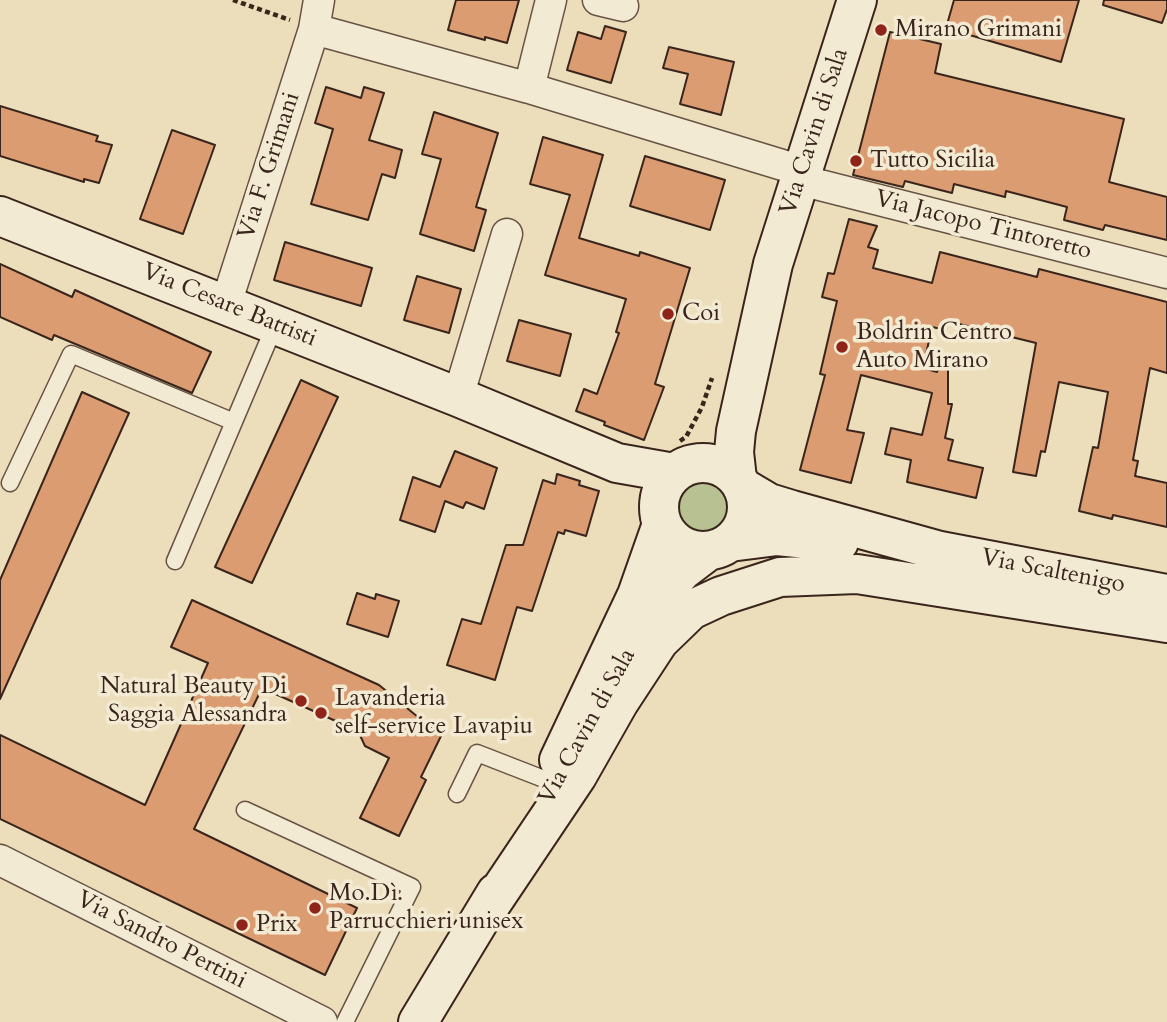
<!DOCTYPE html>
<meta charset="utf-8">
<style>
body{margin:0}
canvas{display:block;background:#eddebb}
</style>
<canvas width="1167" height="1022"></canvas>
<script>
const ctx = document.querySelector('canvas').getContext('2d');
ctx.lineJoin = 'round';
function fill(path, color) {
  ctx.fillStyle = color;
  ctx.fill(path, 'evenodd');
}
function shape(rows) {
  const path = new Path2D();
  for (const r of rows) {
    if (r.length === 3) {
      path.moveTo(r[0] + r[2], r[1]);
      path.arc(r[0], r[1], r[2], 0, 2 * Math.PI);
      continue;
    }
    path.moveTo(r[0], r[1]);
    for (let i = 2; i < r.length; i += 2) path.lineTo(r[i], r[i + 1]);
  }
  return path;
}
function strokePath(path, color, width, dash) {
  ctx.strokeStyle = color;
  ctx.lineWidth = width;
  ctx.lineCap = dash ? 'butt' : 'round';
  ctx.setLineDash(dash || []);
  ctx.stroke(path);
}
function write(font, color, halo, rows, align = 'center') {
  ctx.font = font + ' Cardo,serif';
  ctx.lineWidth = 7;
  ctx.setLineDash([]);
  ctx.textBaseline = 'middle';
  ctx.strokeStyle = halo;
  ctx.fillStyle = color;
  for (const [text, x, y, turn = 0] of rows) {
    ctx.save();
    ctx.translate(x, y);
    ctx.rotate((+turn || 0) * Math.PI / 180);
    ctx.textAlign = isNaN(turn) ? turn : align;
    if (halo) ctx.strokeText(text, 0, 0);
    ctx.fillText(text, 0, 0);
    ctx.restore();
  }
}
fill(shape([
 [701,506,28]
]), '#b7c191');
const building = shape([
 [456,0,519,0,507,43,485,37,485,40,448,30,456,0],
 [954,0,1079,0,1061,62,946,28,954,0],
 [1104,0,1167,0,1167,9,1162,23,1103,5,1104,0],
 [605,26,626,32,611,83,567,70,578,32,601,39,605,26],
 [890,32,941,44,935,73,1124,119,1109,182,1167,197,1167,240,1105,225,1103,230,1064,220,1067,207,1006,191,1005,197,954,184,952,193,905,181,903,187,853,175,890,32],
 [669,47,734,62,721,115,680,104,688,74,663,68,669,47],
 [326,87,361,98,364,87,384,93,369,140,402,150,395,178,382,174,368,220,311,204,333,129,315,123,326,87],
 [0,106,98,136,96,141,112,145,99,183,84,179,84,182,0,156,0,106],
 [434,112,498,133,476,207,486,210,474,251,420,234,441,159,422,154,434,112],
 [172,130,215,145,183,234,140,219,172,130],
 [543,137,603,155,579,238,639,256,640,252,690,268,655,384,664,387,644,440,604,425,605,422,576,411,584,389,597,394,619,333,616,332,626,299,545,275,570,195,530,184,543,137],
 [645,156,725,180,710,230,630,206,645,156],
 [849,219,877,226,868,247,878,250,873,268,932,283,940,252,1037,277,1039,269,1167,302,1167,373,1150,368,1133,460,1138,461,1135,476,1167,483,1167,527,1113,515,1112,519,1079,511,1093,447,1098,448,1108,392,1059,382,1045,452,1041,451,1036,476,1013,472,1036,343,947,321,946,330,932,327,923,368,937,372,941,359,948,360,948,404,952,404,945,438,953,440,948,460,983,468,976,498,907,482,911,460,885,454,891,428,922,435,932,393,861,375,847,430,864,433,851,483,800,470,825,375,820,374,837,301,822,297,828,273,834,274,849,219],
 [285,242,372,268,361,306,274,280,285,242],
 [0,264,72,297,75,290,211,352,192,393,54,335,52,340,0,317,0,264],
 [417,276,461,289,449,333,404,320,417,276],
 [519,320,571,334,560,376,507,361,519,320],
 [301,380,338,397,252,583,215,567,301,380],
 [82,392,129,413,0,699,0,580,82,392],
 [455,451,497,468,484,509,466,502,463,508,445,501,435,532,400,520,413,477,440,487,455,451],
 [557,474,580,481,579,485,599,491,586,536,565,530,564,534,558,532,532,611,517,607,495,680,447,665,462,619,481,624,506,545,523,545,543,480,555,484,557,474],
 [357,593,375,599,376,594,399,601,388,637,347,624,357,593],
 [192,600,379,685,441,736,421,777,426,780,399,836,360,818,389,758,365,746,358,731,262,688,194,829,357,908,325,975,0,819,0,735,145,805,208,663,171,647,192,600]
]);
fill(building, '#dc9c71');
strokePath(building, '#3a251d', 2);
const lane = shape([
 [10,483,71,354,234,422],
 [175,561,275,325],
 [457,794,477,753,549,781],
 [245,810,412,887,345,1022]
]);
const street = shape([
 [598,0,623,6],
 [314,29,529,88,789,167,803,169],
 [529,88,551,0],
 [800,180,1167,273],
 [226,304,314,29,319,0],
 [458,397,507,234],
 [0,860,322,1022]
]);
const secondary = shape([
 [0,216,458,397,617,463,674,473],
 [703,507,44],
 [737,479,734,452,736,431,773,264,857,0],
 [742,487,769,503,792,510,940,551,1167,594],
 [730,542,777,536,839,542],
 [629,654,667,587,683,570,708,551],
 [559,760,637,595,662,524],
 [483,916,577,776,619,702,659,641,691,610,721,596,780,577,857,574,1167,623],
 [418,1022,496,893]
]);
strokePath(lane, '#675344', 19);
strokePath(street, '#675344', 33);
strokePath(secondary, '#3a251d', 42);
strokePath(shape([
 [233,0,290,20],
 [680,441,686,437,702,407,712,378]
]), '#3a251d', 4.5, [5, 3.5]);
strokePath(lane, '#f3ead3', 16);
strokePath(street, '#f3ead3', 30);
strokePath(secondary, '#f3ead3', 38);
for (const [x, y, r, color] of [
 [881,30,7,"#8f2418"],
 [856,161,7,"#8f2418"],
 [668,314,7,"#8f2418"],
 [842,347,7,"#8f2418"],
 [301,701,7,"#8f2418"],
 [321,713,7,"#8f2418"],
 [315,908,7,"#8f2418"],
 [242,925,7,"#8f2418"]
]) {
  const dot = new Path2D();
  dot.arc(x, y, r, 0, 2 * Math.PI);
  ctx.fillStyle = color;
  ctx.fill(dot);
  strokePath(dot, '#f3ead3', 2.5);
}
write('24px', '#3a251d', '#f3ead3', [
 ["Mirano Grimani",895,30],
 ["Tutto Sicilia",870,161],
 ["Coi",682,314],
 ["Boldrin Centro",856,333],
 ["Auto Mirano",856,361],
 ["Natural Beauty Di",287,687,"right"],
 ["Saggia Alessandra",287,715,"right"],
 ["Lavanderia",335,699],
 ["self-service Lavapiu",335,727],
 ["Mo.Dì.",329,894],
 ["Parrucchieri unisex",329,922],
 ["Prix",256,925]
], 'left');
write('24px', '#3a251d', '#f3ead3', [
 ["Via Cavin di Sala",815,132,-72],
 ["Via F. Grimani",270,166,-72],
 ["Via Jacopo Tintoretto",983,226,14],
 ["Via Cesare Battisti",229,306,22],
 ["Via Scaltenigo",1053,572,11],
 ["Via Cavin di Sala",588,727,-61],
 ["Via Sandro Pertini",161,941,27]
]);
</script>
